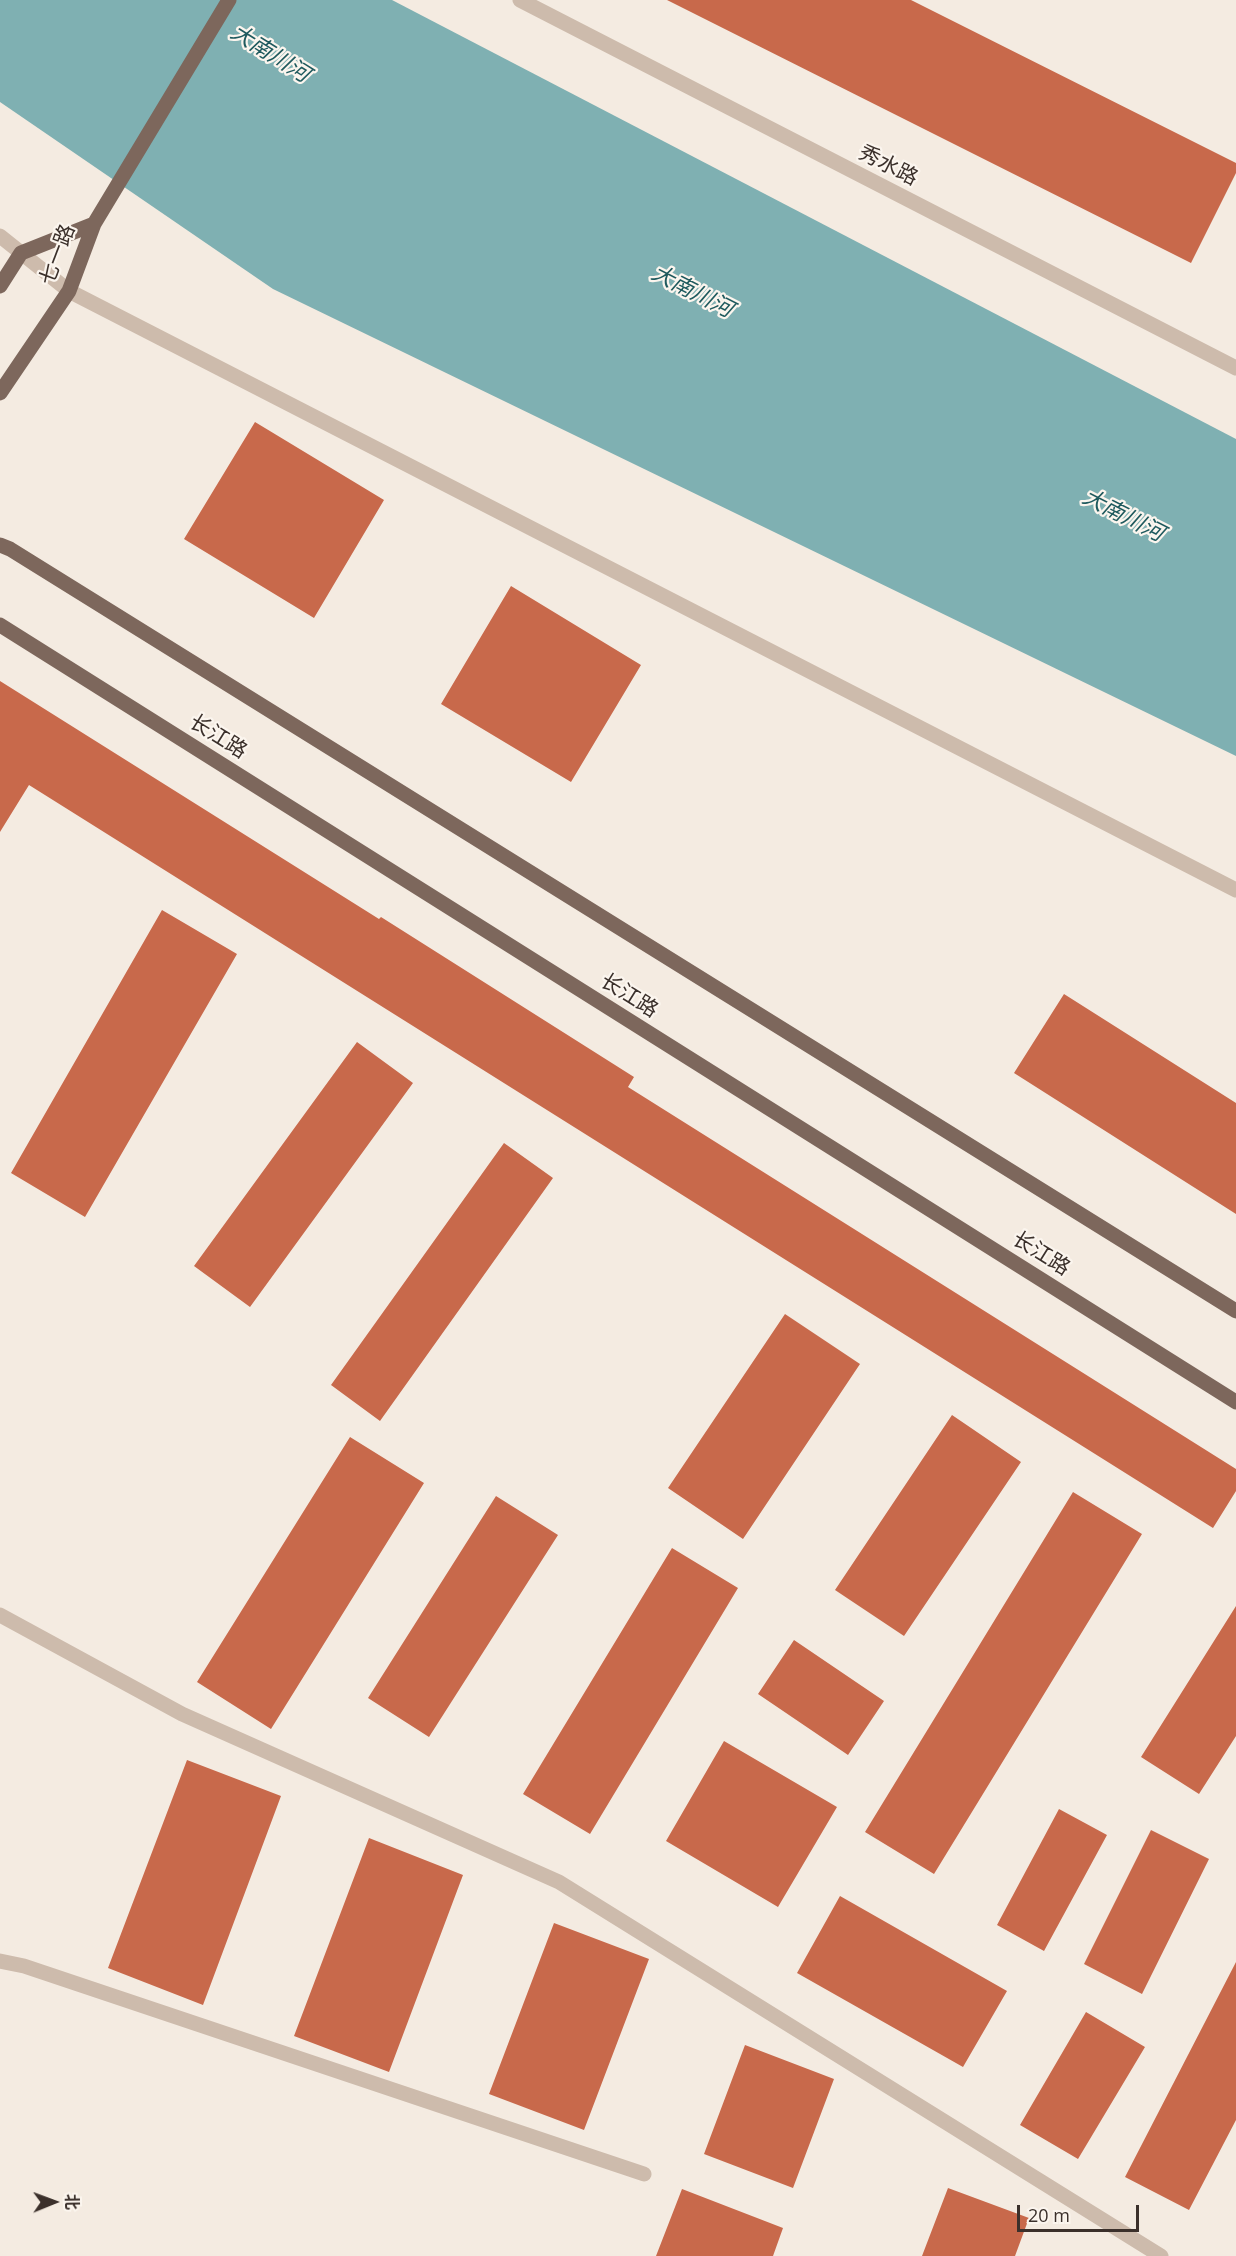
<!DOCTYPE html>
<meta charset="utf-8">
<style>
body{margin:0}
#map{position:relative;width:1236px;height:2256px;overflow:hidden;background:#f4ebe1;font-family:"Open Sans","Noto Sans SC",sans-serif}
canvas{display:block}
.north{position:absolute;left:24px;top:2172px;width:60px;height:60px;-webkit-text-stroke:4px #fbf5ee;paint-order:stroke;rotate:89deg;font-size:16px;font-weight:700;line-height:24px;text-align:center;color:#3b302b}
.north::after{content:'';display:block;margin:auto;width:21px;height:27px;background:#3b302b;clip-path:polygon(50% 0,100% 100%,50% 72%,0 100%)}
.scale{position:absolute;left:1017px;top:2205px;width:122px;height:27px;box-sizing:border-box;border:3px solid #3b302b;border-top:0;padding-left:8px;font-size:18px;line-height:21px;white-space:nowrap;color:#3b302b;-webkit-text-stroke:4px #fbf5ee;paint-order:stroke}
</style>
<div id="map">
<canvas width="1236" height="2256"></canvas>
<div class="north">北</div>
<div class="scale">20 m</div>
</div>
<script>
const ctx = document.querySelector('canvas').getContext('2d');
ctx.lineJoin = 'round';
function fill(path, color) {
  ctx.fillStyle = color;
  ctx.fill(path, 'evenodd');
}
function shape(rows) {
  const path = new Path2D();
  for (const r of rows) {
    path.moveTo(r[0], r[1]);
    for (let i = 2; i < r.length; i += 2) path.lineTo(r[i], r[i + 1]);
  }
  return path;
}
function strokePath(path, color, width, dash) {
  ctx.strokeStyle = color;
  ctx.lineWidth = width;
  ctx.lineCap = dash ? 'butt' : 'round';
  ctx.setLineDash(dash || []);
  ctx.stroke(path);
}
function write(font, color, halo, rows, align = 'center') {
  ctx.font = font + ' "Open Sans","Noto Sans SC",sans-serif';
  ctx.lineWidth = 4.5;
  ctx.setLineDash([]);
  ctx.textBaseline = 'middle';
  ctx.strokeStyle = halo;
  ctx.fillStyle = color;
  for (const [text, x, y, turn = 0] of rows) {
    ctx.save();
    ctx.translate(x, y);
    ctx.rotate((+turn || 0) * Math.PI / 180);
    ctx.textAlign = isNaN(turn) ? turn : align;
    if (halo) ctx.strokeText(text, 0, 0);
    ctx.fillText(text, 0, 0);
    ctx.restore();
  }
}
fill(shape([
 [0,0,392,0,1236,439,1236,756,273,289,0,102]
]), '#7fb0b2');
fill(shape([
 [667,0,911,0,1236,163,1236,173,1191,263],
 [255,422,384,500,314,618,184,539],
 [511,586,641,665,571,782,441,704],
 [0,681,379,919,381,917,634,1077,628,1087,1236,1469,1236,1491,1213,1528,29,785,0,832],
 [162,910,237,954,85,1217,11,1173],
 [1064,994,1236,1103,1236,1214,1014,1073],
 [357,1042,413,1083,250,1307,194,1266],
 [504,1143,553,1178,380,1421,331,1385],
 [785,1314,860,1364,743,1539,668,1488],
 [952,1415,1021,1462,904,1636,835,1590],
 [350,1437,424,1483,271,1729,197,1682],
 [1073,1492,1142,1534,934,1874,865,1832],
 [496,1496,558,1535,429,1737,368,1698],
 [672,1548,738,1588,590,1834,523,1794],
 [1236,1606,1236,1736,1199,1794,1141,1757],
 [794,1640,884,1701,848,1755,758,1694],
 [724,1741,837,1807,778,1907,666,1841],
 [187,1760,281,1796,203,2005,108,1968],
 [1059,1809,1107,1835,1044,1951,997,1925],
 [1151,1830,1209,1859,1142,1994,1084,1964],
 [369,1838,463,1875,389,2072,294,2036],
 [840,1896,1007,1991,963,2067,797,1973],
 [554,1923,649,1959,584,2130,489,2094],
 [1236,1962,1236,2120,1189,2210,1125,2177],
 [1086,2012,1145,2047,1078,2159,1020,2125],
 [745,2045,834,2079,793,2188,704,2154],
 [948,2188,1029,2218,1015,2256,922,2256],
 [682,2189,783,2228,773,2256,656,2256]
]), '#c8694b');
strokePath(shape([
 [520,0,1236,368],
 [0,236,69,291,1236,890],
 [0,1615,182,1714,559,1882,1161,2256],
 [0,1961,24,1966,644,2174]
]), '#cdbbac', 15);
strokePath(shape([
 [0,286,21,253,94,224],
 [0,393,69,291,94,224,229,0],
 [0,545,10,549,1236,1311],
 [0,625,1236,1402]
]), '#7d675c', 15);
write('21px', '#3b302b', '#fbf5ee', [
 ["秀水路",888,166,27],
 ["七一路",58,255,-69],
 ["长江路",218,737,32],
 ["长江路",629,996,32],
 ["长江路",1041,1254,32]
]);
write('italic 22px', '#1f5a5e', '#fbf5ee', [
 ["大南川河",270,54,32],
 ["大南川河",692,292,27],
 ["大南川河",1123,516,27]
]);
</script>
